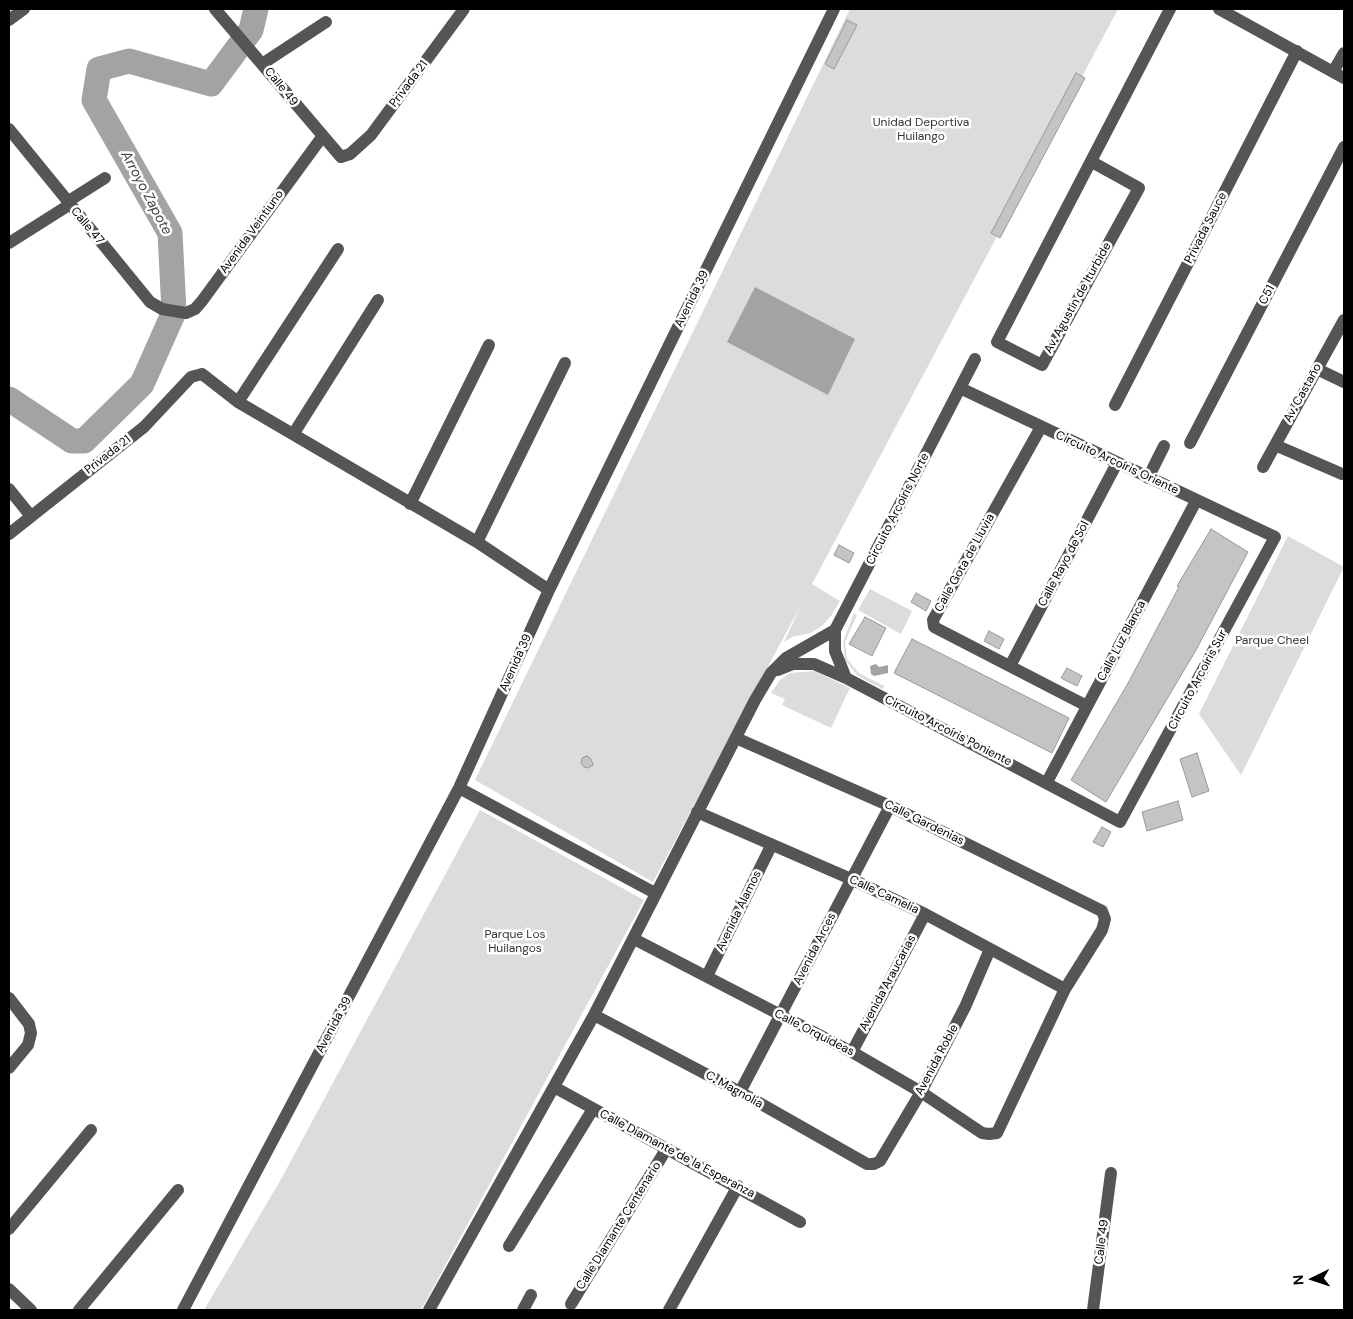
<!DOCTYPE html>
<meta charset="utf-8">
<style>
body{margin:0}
#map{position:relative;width:1353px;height:1319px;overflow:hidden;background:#fff;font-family:"DM Sans",sans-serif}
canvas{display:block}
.frame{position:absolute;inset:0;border:10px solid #000;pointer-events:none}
.north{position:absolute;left:1288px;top:1254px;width:50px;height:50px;-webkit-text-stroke:4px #fff;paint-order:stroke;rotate:266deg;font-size:14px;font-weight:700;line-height:20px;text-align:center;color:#000}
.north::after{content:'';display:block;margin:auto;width:18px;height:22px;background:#000;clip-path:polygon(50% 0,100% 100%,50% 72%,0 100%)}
</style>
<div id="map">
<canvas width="1353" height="1319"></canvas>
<div class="frame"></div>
<div class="north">N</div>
</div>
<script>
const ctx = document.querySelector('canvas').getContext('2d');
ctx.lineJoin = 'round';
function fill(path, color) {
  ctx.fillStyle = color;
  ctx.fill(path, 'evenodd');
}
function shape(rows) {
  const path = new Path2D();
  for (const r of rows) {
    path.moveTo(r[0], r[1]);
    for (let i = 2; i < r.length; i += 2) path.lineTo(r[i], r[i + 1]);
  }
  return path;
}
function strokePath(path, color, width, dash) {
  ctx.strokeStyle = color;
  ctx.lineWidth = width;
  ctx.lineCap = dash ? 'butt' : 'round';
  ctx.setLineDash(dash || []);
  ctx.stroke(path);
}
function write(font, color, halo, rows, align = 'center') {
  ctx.font = font + ' "DM Sans",sans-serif';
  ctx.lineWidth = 5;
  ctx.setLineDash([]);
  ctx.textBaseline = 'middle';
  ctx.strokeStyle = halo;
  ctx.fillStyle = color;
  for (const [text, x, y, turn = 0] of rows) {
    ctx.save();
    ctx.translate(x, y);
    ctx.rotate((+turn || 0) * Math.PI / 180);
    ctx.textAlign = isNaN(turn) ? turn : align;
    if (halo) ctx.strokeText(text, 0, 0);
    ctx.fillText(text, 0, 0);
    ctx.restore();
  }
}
fill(shape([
 [850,9,1118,9,812,584,840,601,831,616,822,626,811,633,792,637,784,642,801,605,653,882,475,780],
 [1288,536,1344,567,1241,775,1199,714],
 [870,589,912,611,901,634,858,610],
 [854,613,857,615,845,642,847,659,859,673,884,686,883,689,858,676,845,660,843,642],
 [814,671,850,688,831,728,782,705,785,699,771,693,780,680,790,673],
 [480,810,644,900,421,1310,204,1310,280,1181]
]), '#dcdcdc');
fill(shape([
 [755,287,855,339,828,395,727,342],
 [876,664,879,667,888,665,888,673,874,676,871,674,870,666]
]), '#a3a3a3');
strokePath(shape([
 [9,399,72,441,84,441,142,384,174,312,170,233,94,100,99,69,129,61,211,84,251,30,256,9]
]), '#a3a3a3', 25);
const building = shape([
 [847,20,857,25,834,69,825,64,847,20],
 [1076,73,1085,78,1000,238,991,233,1076,73],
 [1211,529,1248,552,1196,650,1106,802,1071,780,1127,685,1179,587,1177,586,1211,529],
 [839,545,854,553,849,563,834,555,839,545],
 [916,593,931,601,926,611,911,602,916,593],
 [865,617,886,628,872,656,849,644,865,617],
 [989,631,1004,639,999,649,984,641,989,631],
 [912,639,1069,718,1052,753,894,673,912,639],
 [1067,668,1082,676,1077,686,1061,678,1067,668],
 [1197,753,1209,791,1192,797,1180,759,1197,753],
 [587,756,591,759,593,765,588,768,584,767,581,763,582,758,587,756],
 [1178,801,1183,820,1147,831,1142,812,1178,801],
 [1102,827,1111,832,1103,847,1093,842,1102,827]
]);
fill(building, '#c4c4c4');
strokePath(building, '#999', 1);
strokePath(shape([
 [215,9,341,157,350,154,371,135,464,9],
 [1219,9,1344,78],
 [9,20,24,9],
 [262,64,326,22],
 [1333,72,1344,53],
 [9,129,150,302,162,309,186,313,195,309,202,301,322,137],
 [1092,162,1139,188,1042,365,997,342,1170,9],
 [67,202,105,178],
 [9,243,69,205],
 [1317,369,1344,382],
 [238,402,338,249],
 [1115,405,1297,51],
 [1041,427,933,620,934,627,1087,706],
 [294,433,378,300],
 [1190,443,1344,147],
 [1275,445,1342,474],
 [1263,467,1344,320],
 [1148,478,1164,446],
 [9,489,30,515],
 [410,504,489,345],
 [9,534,144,427,191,377,202,374,238,402,477,542,549,590],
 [477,542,565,363],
 [835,630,835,651,846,678],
 [1010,666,1117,463],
 [778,670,793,664,814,664,846,678,1120,822,1275,537,960,388],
 [1047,782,1196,501],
 [459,788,655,893],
 [697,812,851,879,925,914,1065,989],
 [634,939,852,1052,921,1092,982,1133,989,1134,997,1133,1065,989,1102,930,1105,919,1102,911,890,806,736,738],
 [707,976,771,846],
 [9,998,29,1024,31,1033,28,1045,9,1068],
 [594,1015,740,1092,867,1164,874,1164,880,1161,921,1092,965,1007,990,949],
 [852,1052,925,914],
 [554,1087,800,1222],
 [740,1092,890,806],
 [9,1229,91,1130],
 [509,1246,593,1109],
 [9,1289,31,1310],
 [571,1304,667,1148],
 [79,1310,178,1190],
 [183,1310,459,788,549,590,834,9],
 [429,1310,594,1015,755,700,771,673,786,658,835,630,975,359],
 [523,1310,531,1295],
 [669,1310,738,1186],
 [1093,1310,1111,1173]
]), '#555', 12);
write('12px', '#000', '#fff', [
 ["Privada 21",409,84,-53],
 ["Calle 49",281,87,51],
 ["Calle 47",87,226,50],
 ["Privada Sauce",1206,228,-63],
 ["Avenida Veintiuno",252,232,-54],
 ["C51",1267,295,-62],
 ["Av. Agustín de Iturbide",1078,298,-61],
 ["Avenida 39",692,299,-64],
 ["Av. Castaño",1303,393,-61],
 ["Privada 21",108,455,-38],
 ["Circuito Arcoíris Oriente",1117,463,25],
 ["Circuito Arcoíris Norte",898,509,-63],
 ["Calle Gota de Lluvia",965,563,-61],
 ["Calle Rayo de Sol",1064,564,-62],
 ["Calle Luz Blanca",1122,641,-62],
 ["Avenida 39",516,663,-66],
 ["Circuito Arcoíris Sur",1198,680,-62],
 ["Circuito Arcoíris Poniente",948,731,27],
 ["Calle Gardenias",924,823,26],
 ["Calle Camelia",884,895,25],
 ["Avenida Álamos",739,911,-64],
 ["Avenida Arces",815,949,-63],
 ["Avenida Araucarias",888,983,-62],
 ["Avenida 39",334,1025,-62],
 ["Calle Orquídeas",814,1033,27],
 ["Avenida Roble",937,1060,-62],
 ["C. Magnolia",734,1090,29],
 ["Calle Diamante de la Esperanza",677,1154,28],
 ["Calle Diamante Centenario",619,1226,-58],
 ["Calle 49",1102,1242,-83]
]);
write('12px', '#333', '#fff', [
 ["Unidad Deportiva",921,123],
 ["Huilango",921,137],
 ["Parque Cheel",1272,641],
 ["Parque Los",515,935],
 ["Huilangos",515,949]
]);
write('italic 14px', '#444', '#fff', [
 ["Arroyo Zapote",146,193,62]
]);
</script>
